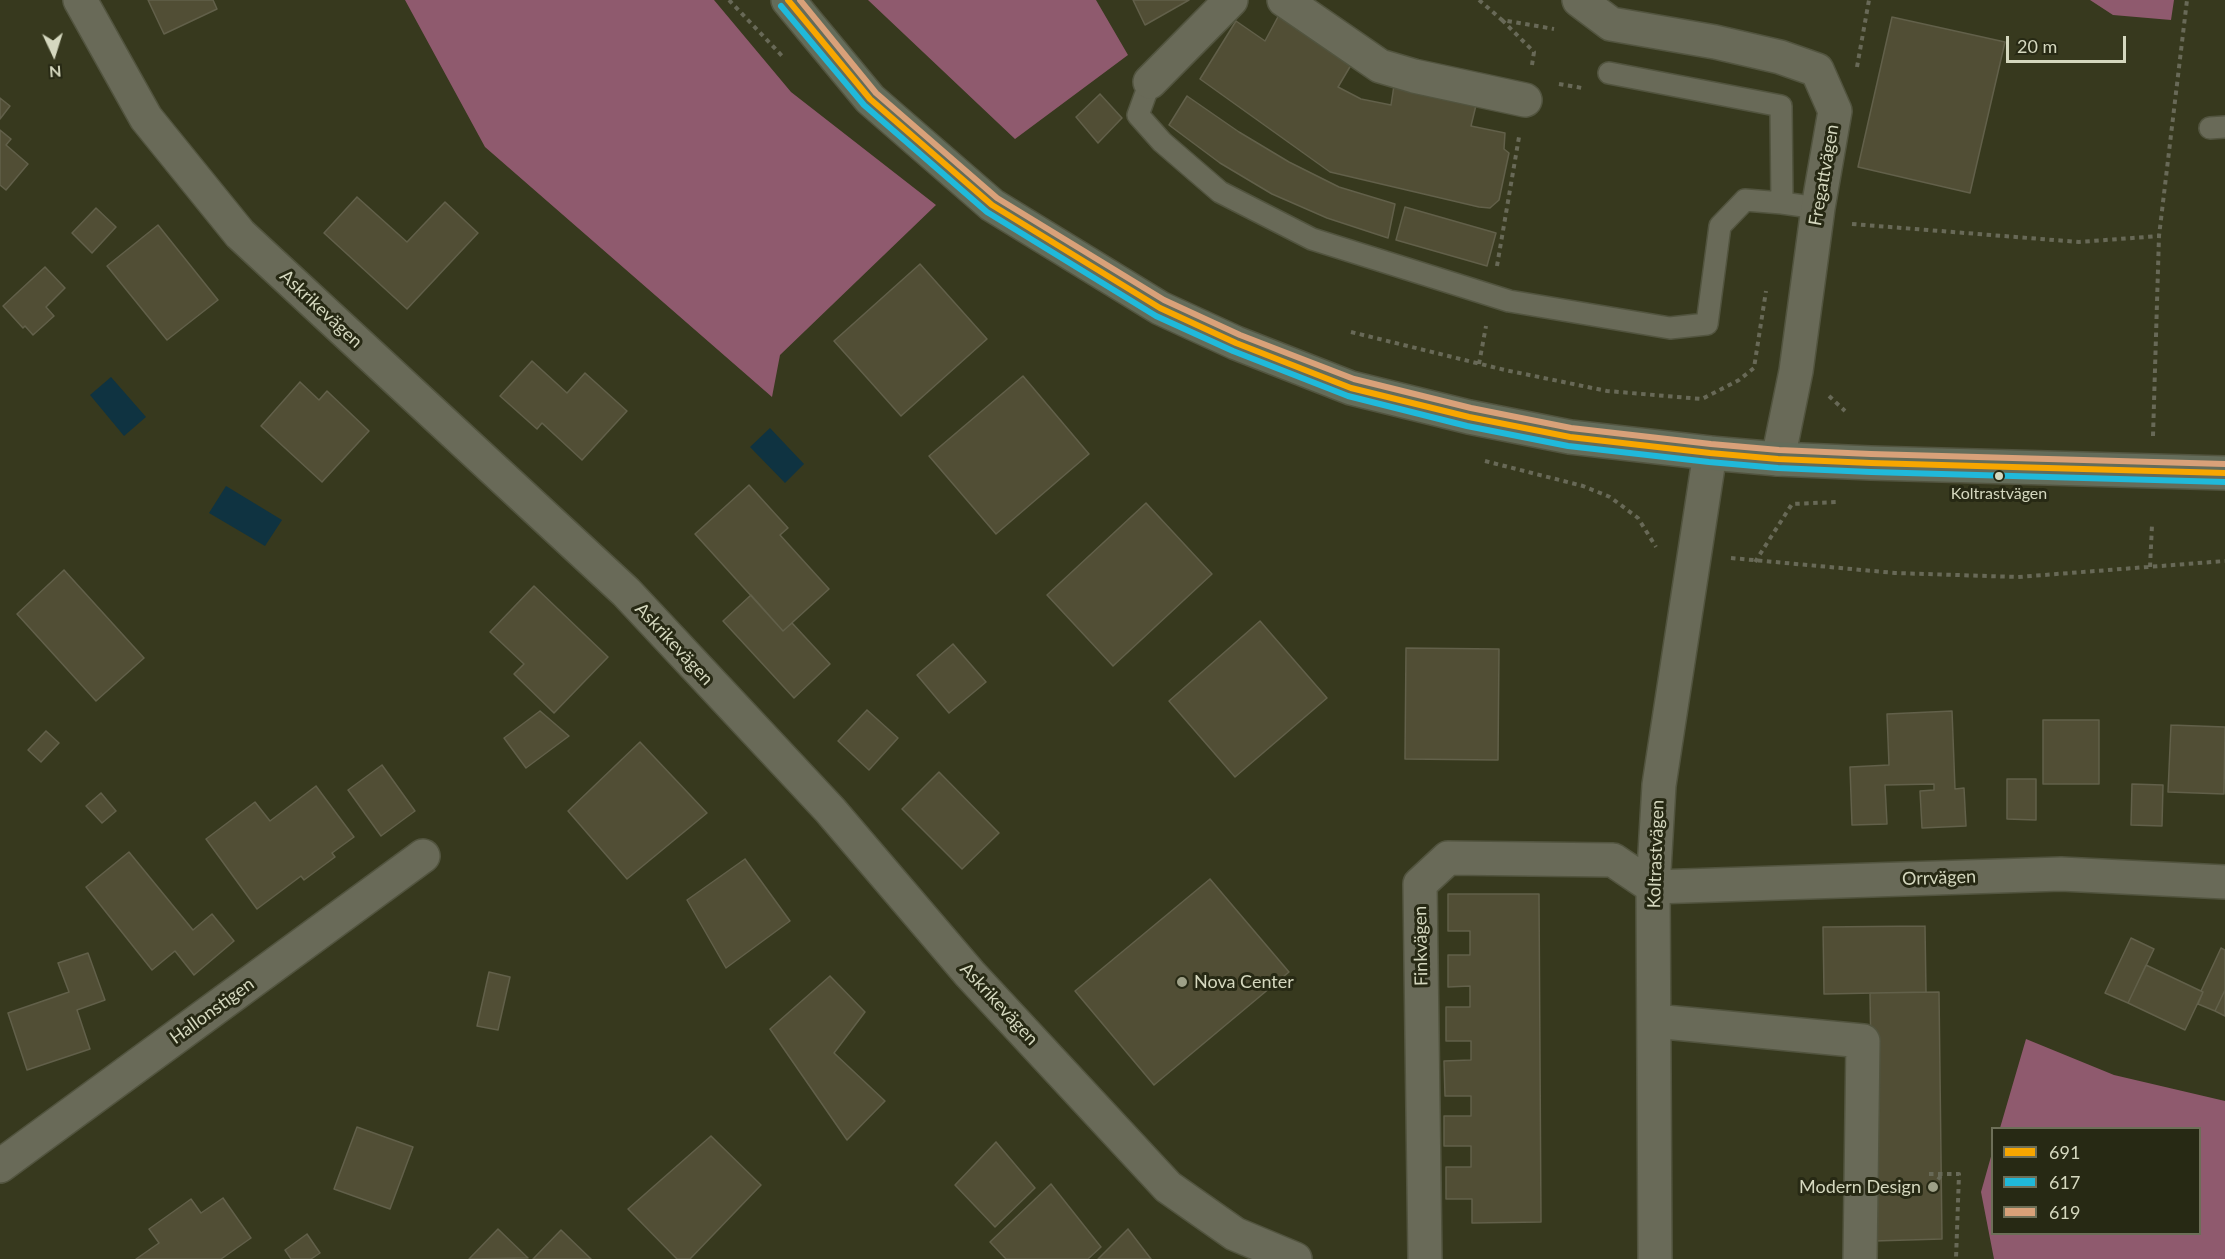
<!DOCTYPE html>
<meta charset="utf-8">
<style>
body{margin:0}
#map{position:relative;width:2225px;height:1259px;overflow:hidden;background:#37391e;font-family:Lato,sans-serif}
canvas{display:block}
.legend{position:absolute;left:1991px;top:1127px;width:210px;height:108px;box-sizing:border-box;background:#272914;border:2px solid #6d6f58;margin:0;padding:8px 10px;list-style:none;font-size:18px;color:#d5d8bf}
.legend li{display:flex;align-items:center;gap:12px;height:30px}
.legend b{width:30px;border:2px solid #6d6f58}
.north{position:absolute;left:24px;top:24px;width:60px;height:60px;-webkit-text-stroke:4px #272914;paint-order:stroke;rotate:176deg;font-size:16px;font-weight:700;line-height:24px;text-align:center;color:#d5d8bf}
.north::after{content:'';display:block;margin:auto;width:21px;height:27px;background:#d5d8bf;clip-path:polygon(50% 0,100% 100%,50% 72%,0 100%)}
.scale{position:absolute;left:2006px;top:36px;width:120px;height:27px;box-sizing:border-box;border:3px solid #d5d8bf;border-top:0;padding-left:8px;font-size:18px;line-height:21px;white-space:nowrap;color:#d5d8bf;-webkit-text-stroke:4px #272914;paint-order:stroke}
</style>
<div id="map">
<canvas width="2225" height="1259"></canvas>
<ul class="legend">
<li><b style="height:8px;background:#f7a600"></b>691</li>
<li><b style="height:8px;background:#20b9da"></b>617</li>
<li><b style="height:8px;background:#d9a179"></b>619</li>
</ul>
<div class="north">N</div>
<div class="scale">20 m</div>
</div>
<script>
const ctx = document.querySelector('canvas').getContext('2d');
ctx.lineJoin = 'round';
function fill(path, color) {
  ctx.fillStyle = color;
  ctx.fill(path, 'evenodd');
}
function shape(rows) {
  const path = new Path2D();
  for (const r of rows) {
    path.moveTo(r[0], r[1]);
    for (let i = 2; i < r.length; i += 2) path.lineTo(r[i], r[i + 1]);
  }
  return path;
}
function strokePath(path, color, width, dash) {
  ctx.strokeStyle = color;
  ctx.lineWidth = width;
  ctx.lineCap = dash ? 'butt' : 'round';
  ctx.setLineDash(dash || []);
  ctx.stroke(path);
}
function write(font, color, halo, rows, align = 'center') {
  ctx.font = font + ' Lato,sans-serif';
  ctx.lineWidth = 6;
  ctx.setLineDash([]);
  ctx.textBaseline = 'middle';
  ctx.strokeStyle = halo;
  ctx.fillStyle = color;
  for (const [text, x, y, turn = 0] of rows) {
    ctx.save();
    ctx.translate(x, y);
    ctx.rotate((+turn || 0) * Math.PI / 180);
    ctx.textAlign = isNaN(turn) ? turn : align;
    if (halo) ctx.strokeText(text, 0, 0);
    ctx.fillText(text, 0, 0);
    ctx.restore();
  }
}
fill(shape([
 [405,0,714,0,791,92,936,205,780,355,772,397,485,147],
 [868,0,1096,0,1128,55,1015,139],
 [2090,0,2174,0,2171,20,2113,15],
 [2026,1039,2114,1075,2225,1101,2225,1259,1994,1259,1981,1192,1992,1153,1992,1234,2200,1234,2200,1128,2000,1128]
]), '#8f5a6e');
fill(shape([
 [111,377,146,417,124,436,90,395],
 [770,428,804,464,785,483,750,447],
 [226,486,282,520,265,546,209,513]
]), '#0f3341');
const building = shape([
 [148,0,213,0,217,9,164,34,148,0],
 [1133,0,1189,0,1145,25,1133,0],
 [1280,13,1354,60,1338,87,1361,99,1391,105,1395,79,1478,97,1471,126,1505,133,1504,149,1509,153,1499,200,1490,208,1479,207,1330,172,1200,79,1236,21,1265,41,1280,13],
 [1892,17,2005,42,1970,193,1858,167,1892,17],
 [1100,94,1122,118,1098,143,1076,117,1100,94],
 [1187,96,1239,132,1289,162,1339,187,1395,204,1388,238,1327,218,1272,194,1220,163,1169,125,1187,96],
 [0,98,10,106,0,119,0,98],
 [0,130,11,139,6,145,28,164,6,190,0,185,0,130],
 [357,197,407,242,445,202,478,233,407,309,324,233,357,197],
 [1405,207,1496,233,1487,266,1396,240,1405,207],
 [96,208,116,227,92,253,72,233,96,208],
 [158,225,218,300,167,340,107,266,158,225],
 [920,264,987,339,901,416,834,341,920,264],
 [45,267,65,288,46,307,54,316,33,335,25,326,23,328,3,306,45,267],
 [532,361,567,393,585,373,627,411,582,460,542,423,537,429,500,396,532,361],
 [1023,376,1089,454,996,534,929,456,1023,376],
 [300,382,319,400,327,391,369,431,322,482,261,426,300,382],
 [749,485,788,528,780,535,829,589,783,631,695,534,749,485],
 [1146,503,1212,574,1113,666,1047,595,1146,503],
 [64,570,144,658,96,701,17,614,64,570],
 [534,586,608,657,554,713,514,674,524,664,490,632,534,586],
 [751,595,783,631,792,623,830,664,794,698,723,621,751,595],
 [1260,621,1327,698,1235,777,1169,701,1260,621],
 [953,644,986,682,949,713,917,675,953,644],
 [1406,648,1499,649,1498,760,1405,759,1406,648],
 [867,710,898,738,869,770,838,741,867,710],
 [540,711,569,736,526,768,504,738,540,711],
 [1952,711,1955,789,1964,788,1966,826,1922,828,1920,791,1934,790,1934,784,1885,785,1887,824,1852,825,1850,767,1889,765,1887,714,1952,711],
 [2043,720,2099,720,2099,784,2043,784,2043,720],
 [2171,725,2225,727,2224,794,2168,792,2171,725],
 [46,731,59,743,41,762,28,750,46,731],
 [640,742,707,813,627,879,568,811,640,742],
 [382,765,415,811,381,836,348,790,382,765],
 [939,772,999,833,962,869,902,809,939,772],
 [2007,779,2036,779,2036,820,2007,819,2007,779],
 [2132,784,2163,785,2162,826,2131,825,2132,784],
 [316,786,354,837,332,853,335,857,304,880,301,876,257,909,206,839,255,802,270,821,316,786],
 [101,793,116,811,102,823,86,806,101,793],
 [129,852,193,930,212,914,234,941,194,975,175,951,152,970,86,887,129,852],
 [745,859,790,921,726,968,687,900,745,859],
 [1210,879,1289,972,1154,1085,1075,991,1210,879],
 [1448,894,1539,894,1541,1222,1472,1223,1472,1199,1446,1199,1446,1167,1471,1167,1471,1146,1444,1146,1444,1116,1471,1116,1471,1096,1445,1096,1444,1061,1471,1060,1471,1041,1446,1041,1446,1007,1470,1007,1470,986,1448,987,1448,955,1470,955,1470,931,1448,931,1448,894],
 [1925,926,1926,992,1824,994,1823,927,1925,926],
 [2131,938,2154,949,2128,1003,2105,993,2131,938],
 [2221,948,2225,950,2225,990,2215,1011,2198,1004,2203,992,2201,991,2221,948],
 [88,953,105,1000,77,1010,90,1049,27,1070,8,1013,69,992,58,963,88,953],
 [2146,965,2203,992,2185,1030,2128,1003,2146,965],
 [489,972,510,977,498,1030,477,1026,489,972],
 [830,976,865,1012,834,1053,885,1101,847,1140,770,1029,830,976],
 [2225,990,2225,1016,2215,1011,2225,990],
 [1939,992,1942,1239,1874,1241,1870,993,1939,992],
 [357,1127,413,1147,390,1209,334,1189,357,1127],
 [711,1136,761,1185,690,1259,677,1259,628,1209,711,1136],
 [996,1142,1035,1188,995,1227,955,1185,996,1142],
 [1051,1184,1101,1247,1088,1259,1006,1259,990,1242,1051,1184],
 [223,1198,251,1238,221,1259,136,1259,159,1243,149,1229,191,1199,201,1213,223,1198],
 [498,1229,528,1258,469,1259,498,1229],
 [1128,1229,1151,1259,1098,1259,1128,1229],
 [561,1230,591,1259,533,1259,561,1230],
 [307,1234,320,1253,311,1259,291,1259,285,1250,307,1234]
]);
fill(building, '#514e35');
strokePath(building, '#62604a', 1.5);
const lane = shape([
 [1609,73,1781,106,1782,203,1818,208],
 [1150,82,1138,115,1162,142,1220,192,1312,239,1509,301,1670,328,1707,324,1720,226,1745,200,1782,203],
 [2210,128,2225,127]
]);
const street = shape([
 [80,0,146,118,240,234,626,592,830,810,970,974,1168,1187,1235,1234,1295,1259],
 [1284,0,1380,66,1414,76,1525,100],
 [1579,0,1611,24,1715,42,1780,57,1817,70,1835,111,1818,208,1796,371,1778,459],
 [1150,82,1231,0],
 [1654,1021,1863,1041,1860,1259],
 [0,1166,423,856],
 [1425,1259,1420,884,1448,858,1613,860,1653,887,2061,874,2225,882],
 [1655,1259,1653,887,1659,785,1710,453]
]);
const secondary = shape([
 [788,0,870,99,992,205,1160,308,1236,343,1351,388,1469,417,1570,437,1710,453,1778,459,1871,463,2225,473]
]);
strokePath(lane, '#52543f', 24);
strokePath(street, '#52543f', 36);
strokePath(secondary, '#52543f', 36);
strokePath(shape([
 [729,0,784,58],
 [1479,0,1502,20,1554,29],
 [1502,20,1534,52,1532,65],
 [1857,67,1869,0],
 [1559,84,1582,88],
 [1852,224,2079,242,2159,236],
 [1497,266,1519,137],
 [1351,332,1505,370,1607,391,1702,399,1739,380,1754,368,1766,291],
 [1479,364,1486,326],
 [1829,396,1845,411],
 [2153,436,2159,236,2187,0],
 [1485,461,1583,486,1610,497,1638,518,1656,547],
 [1731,558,1895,573,2018,577,2225,561],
 [1755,562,1792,504,1837,502],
 [2150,567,2152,525],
 [1929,1174,1959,1174,1956,1259],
 [1933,1187,1942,1174]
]), '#686957', 4, [4.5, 4.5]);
strokePath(lane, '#696a58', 21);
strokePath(street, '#696a58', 33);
strokePath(secondary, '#646c5a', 33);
strokePath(shape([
 [788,0,870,99,992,205,1160,308,1236,343,1351,388,1469,417,1570,437,1710,453,1778,459,1871,463,2225,473]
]), '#f7a600', 6);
strokePath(shape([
 [781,6,864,105,987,212,1156,316,1233,351,1348,396,1467,426,1568,446,1709,462,1778,468,1871,472,2225,482]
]), '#20b9da', 6);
strokePath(shape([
 [800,0,876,93,997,198,1164,300,1240,335,1354,379,1471,408,1571,428,1711,444,1779,450,1871,454,2225,464]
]), '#d9a179', 6);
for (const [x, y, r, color] of [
 [1999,476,5,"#d5d8bf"],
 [1182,982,6,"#9ea087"],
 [1933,1187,6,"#9ea087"]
]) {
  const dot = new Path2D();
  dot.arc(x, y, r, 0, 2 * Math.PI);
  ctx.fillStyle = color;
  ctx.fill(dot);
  strokePath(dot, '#272914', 2);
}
write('16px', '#d5d8bf', '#272914', [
 ["Koltrastvägen",1999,494]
]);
write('18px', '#d5d8bf', '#272914', [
 ["Fregattvägen",1824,175,-80],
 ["Askrikevägen",321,309,43],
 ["Askrikevägen",674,644,47],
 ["Koltrastvägen",1656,854,-88],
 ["Orrvägen",1939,878,-2],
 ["Finkvägen",1421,946,-91],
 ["Askrikevägen",999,1004,47],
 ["Hallonstigen",212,1011,-36]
]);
write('18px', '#d5d8bf', '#272914', [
 ["Nova Center",1194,982],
 ["Modern Design",1921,1187,"right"]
], 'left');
</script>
